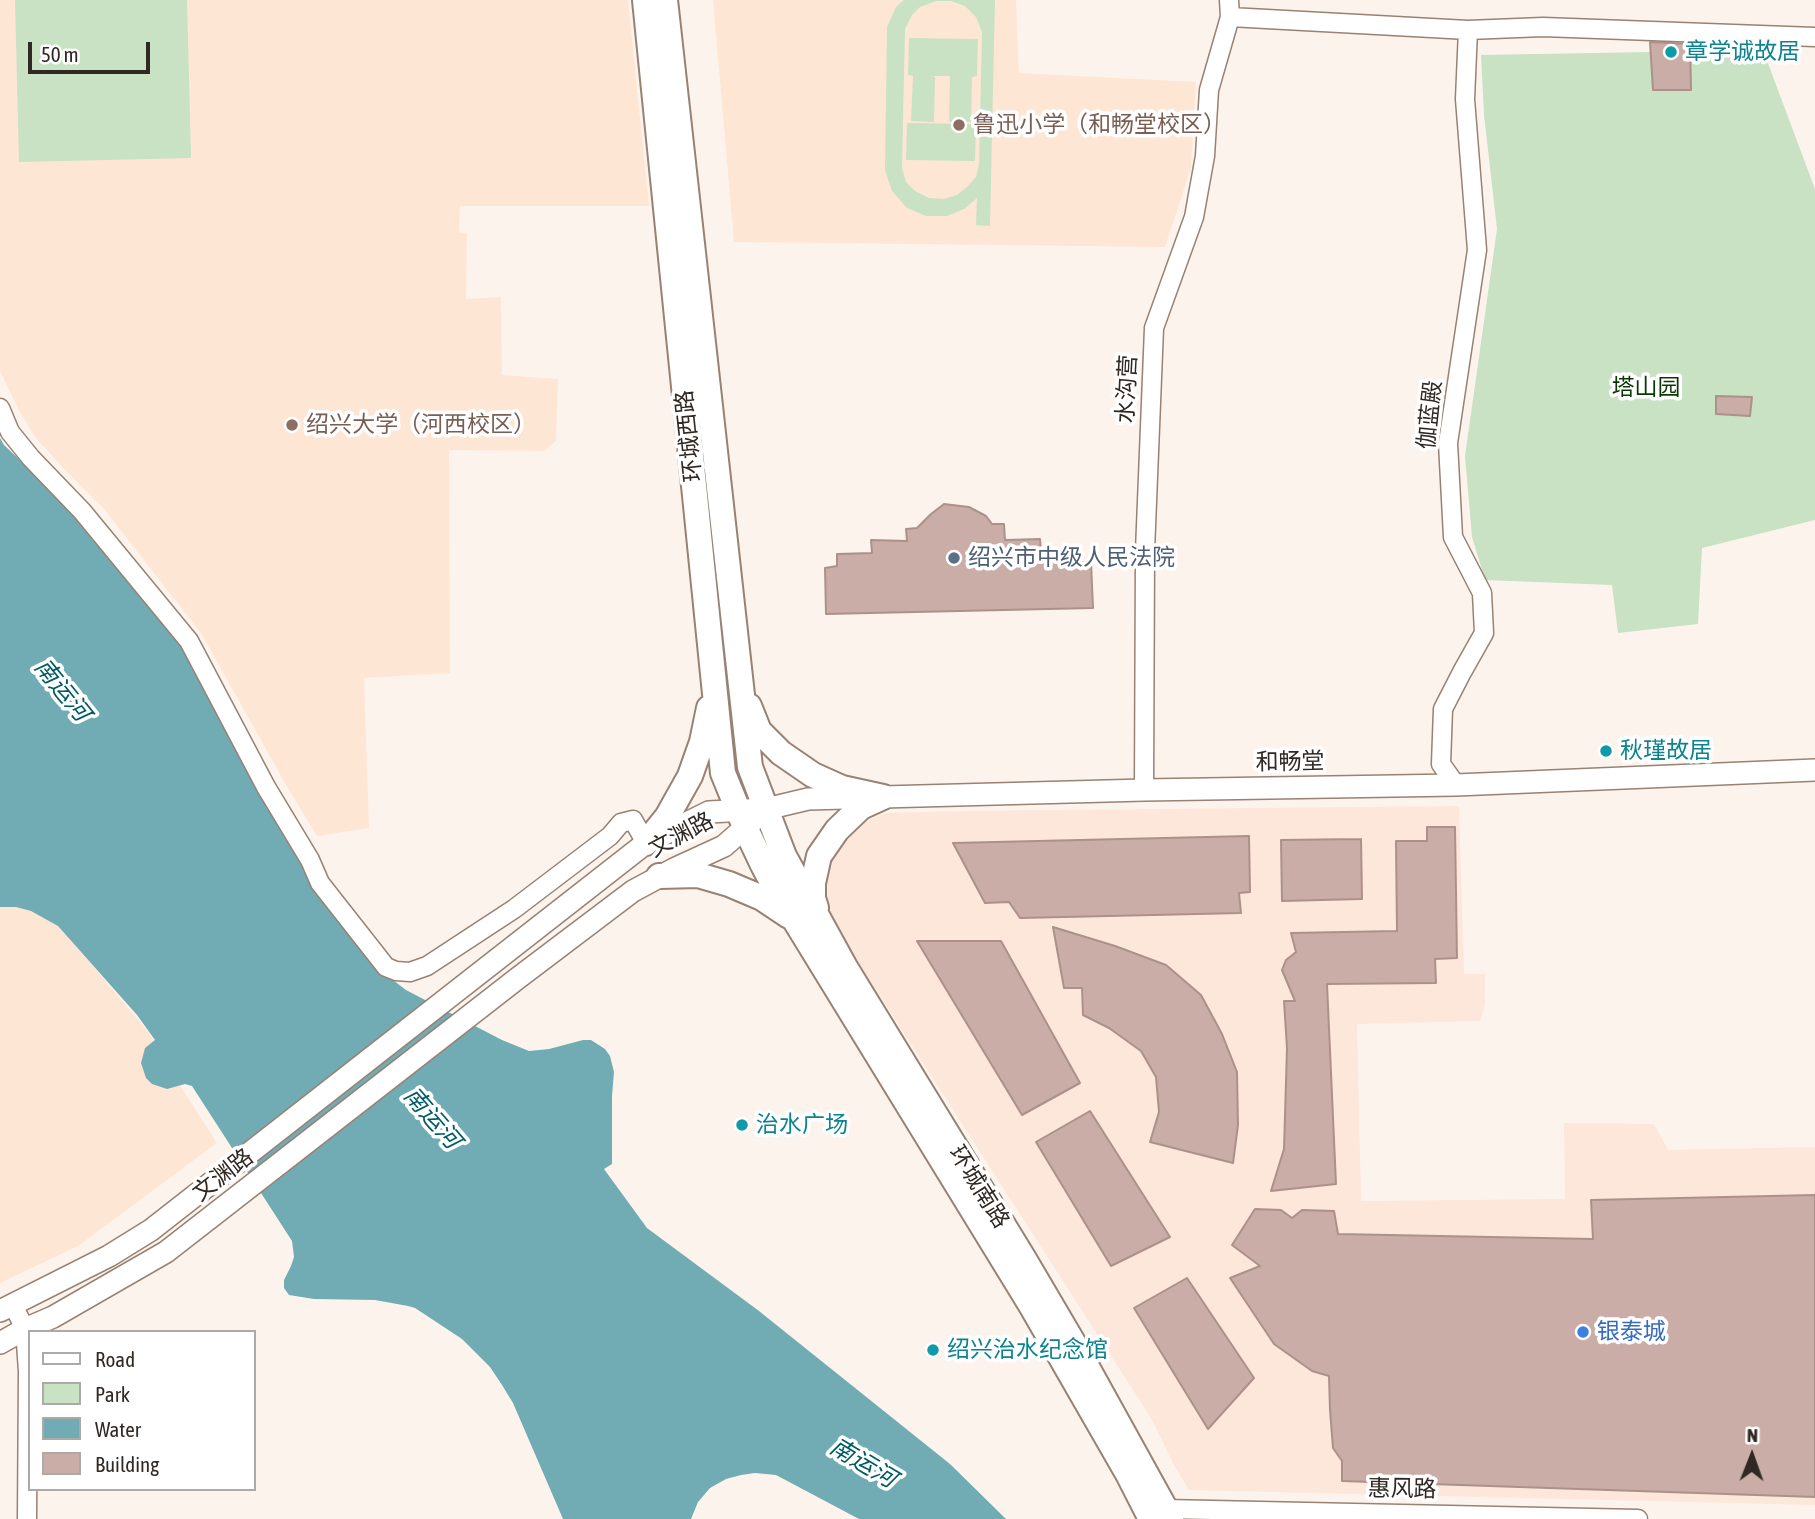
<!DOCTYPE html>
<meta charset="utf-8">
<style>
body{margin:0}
#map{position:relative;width:1815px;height:1519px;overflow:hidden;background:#fdf3ed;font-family:"Asap Condensed",sans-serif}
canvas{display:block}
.legend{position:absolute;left:28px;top:1330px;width:228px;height:161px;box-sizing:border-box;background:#fff;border:2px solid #aca9a7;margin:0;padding:9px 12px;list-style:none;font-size:21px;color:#302822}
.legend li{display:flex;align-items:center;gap:14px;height:35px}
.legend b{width:35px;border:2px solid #aca9a7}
.north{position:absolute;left:1717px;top:1421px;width:70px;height:70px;-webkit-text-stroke:5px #fff;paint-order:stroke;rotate:1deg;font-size:19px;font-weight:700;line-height:28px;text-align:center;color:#302822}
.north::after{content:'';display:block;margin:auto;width:24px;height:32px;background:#302822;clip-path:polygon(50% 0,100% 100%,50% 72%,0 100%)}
.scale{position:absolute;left:28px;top:42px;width:122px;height:32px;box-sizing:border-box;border:4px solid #302822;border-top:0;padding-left:9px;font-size:21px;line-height:24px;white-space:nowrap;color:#302822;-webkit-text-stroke:5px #fff;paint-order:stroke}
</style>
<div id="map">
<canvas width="1815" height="1519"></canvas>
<ul class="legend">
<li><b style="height:9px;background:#fff"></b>Road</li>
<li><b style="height:19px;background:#c8e2c3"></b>Park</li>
<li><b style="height:19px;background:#71acb5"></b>Water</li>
<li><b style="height:19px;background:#c9ada6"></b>Building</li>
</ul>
<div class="north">N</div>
<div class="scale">50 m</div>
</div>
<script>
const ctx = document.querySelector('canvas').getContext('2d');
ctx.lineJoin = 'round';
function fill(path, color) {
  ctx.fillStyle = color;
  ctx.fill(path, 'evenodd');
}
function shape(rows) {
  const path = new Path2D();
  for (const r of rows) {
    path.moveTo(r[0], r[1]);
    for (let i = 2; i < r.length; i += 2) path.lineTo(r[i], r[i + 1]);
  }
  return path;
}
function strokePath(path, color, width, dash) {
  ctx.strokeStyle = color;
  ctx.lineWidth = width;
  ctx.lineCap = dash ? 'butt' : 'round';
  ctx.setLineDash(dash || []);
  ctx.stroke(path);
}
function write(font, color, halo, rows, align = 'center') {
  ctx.font = font + ' "Asap Condensed","Noto Sans SC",sans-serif';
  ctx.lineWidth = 7;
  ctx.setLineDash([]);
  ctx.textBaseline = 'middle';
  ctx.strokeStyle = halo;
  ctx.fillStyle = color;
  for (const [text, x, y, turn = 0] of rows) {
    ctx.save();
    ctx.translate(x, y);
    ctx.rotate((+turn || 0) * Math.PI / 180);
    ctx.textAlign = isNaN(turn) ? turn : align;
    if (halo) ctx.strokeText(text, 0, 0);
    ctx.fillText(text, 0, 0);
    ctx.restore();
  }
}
fill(shape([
 [1459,806,1464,974,1485,974,1485,1003,1480,1021,1357,1024,1361,1201,1565,1199,1564,1123,1654,1124,1668,1150,1815,1147,1815,1505,1189,1490,1174,1465,1151,1418,835,926,819,885,832,851,850,827,886,813,953,811]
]), '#fde6da');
fill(shape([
 [0,0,628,0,649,206,460,206,459,232,467,234,466,299,501,297,502,375,558,379,556,441,544,451,449,450,450,673,364,678,369,828,317,836,286,785,201,633,104,509,66,471,35,437,20,412,0,371],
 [713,0,1016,0,1019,73,1196,82,1191,168,1165,247,734,242],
 [0,800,48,913,150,1034,179,1084,217,1143,78,1246,0,1283]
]), '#fee6d5');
fill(shape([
 [15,0,187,0,191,158,19,162],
 [904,0,995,0,990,226,976,225,977,198,964,209,947,216,926,216,907,208,892,191,885,170,887,27,896,7],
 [936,1,951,1,965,6,976,17,982,32,979,165,976,177,967,187,957,195,944,199,929,198,915,191,906,182,902,168,905,29,912,15,920,7],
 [909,38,978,39,977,76,972,77,971,122,949,122,950,76,932,76,935,77,934,122,911,121,913,76,908,75],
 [1763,50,1815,189,1815,520,1702,548,1698,624,1618,633,1612,585,1485,580,1472,537,1465,456,1497,229,1484,115,1481,55],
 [907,123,976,124,975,161,906,160]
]), '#c8e2c3');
fill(shape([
 [0,438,4,445,82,519,183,640,312,883,385,974,406,990,502,1040,529,1051,549,1049,583,1040,591,1040,605,1049,610,1056,614,1072,612,1096,612,1164,604,1169,647,1228,759,1311,950,1464,1006,1519,859,1519,776,1475,755,1473,741,1475,726,1479,710,1488,698,1502,691,1519,563,1519,513,1403,502,1385,490,1367,462,1339,415,1308,408,1306,375,1300,314,1299,289,1295,284,1288,284,1280,291,1266,294,1257,292,1241,192,1086,185,1084,167,1089,152,1084,146,1078,141,1063,145,1048,155,1040,137,1015,58,926,31,911,16,907,0,907]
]), '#71acb5');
const building = shape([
 [1650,42,1690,44,1691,90,1653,90,1650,42],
 [1716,396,1752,397,1750,416,1716,414,1716,396],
 [944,504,969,507,986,516,992,524,1004,524,1005,540,1040,539,1041,552,1070,553,1070,563,1091,562,1093,608,826,614,825,568,837,566,837,554,872,553,871,540,907,541,906,529,917,528,931,514,944,504],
 [1427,827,1455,827,1457,958,1435,959,1436,983,1327,984,1336,1184,1271,1191,1284,1149,1287,1048,1284,1001,1295,1001,1282,970,1286,960,1296,952,1291,933,1397,931,1396,841,1427,841,1427,827],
 [1249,836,1250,892,1239,893,1241,913,1020,918,1009,902,985,903,953,843,1249,836],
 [1361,839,1362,899,1282,901,1281,840,1361,839],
 [1053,927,1115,946,1166,965,1201,995,1222,1034,1237,1072,1238,1125,1233,1163,1150,1142,1159,1112,1156,1077,1141,1051,1109,1028,1083,1015,1082,988,1064,988,1053,927],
 [917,941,1001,941,1080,1083,1022,1115,917,941],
 [1090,1111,1170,1237,1111,1266,1036,1142,1090,1111],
 [1815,1195,1815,1497,1342,1481,1342,1461,1333,1448,1330,1410,1329,1376,1312,1371,1274,1344,1230,1278,1260,1266,1232,1245,1255,1209,1281,1210,1292,1218,1302,1210,1334,1211,1338,1234,1593,1239,1591,1200,1815,1195],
 [1187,1278,1254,1378,1208,1429,1134,1308,1187,1278]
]);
fill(building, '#c9ada6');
strokePath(building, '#ac918b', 2);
const minor = shape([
 [1230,17,1468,30,1543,27,1815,37],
 [0,408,10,432,31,458,82,511,189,641,266,787,310,860,320,883,386,967,396,971,410,972,427,966,514,909,610,836,621,823,633,820,646,843],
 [1456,785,1441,764,1443,709,1462,672,1484,633,1482,593,1453,537,1448,443,1477,250,1465,99,1468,30],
 [1144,790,1145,551,1154,328,1194,217,1205,156,1209,90,1230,17,1229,0],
 [13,1305,25,1329,28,1371,27,1519],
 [1165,1509,1638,1519]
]);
const tertiary = shape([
 [0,1311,109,1256,151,1230,646,843,709,812,766,809,808,799,1144,790,1456,785,1815,770],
 [0,1343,25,1329,53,1317,166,1252,518,978,633,891,674,869,724,846,757,817]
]);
const secondary = shape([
 [645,0,723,773,745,827,763,865,775,888,1032,1307,1128,1474,1151,1519],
 [665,0,750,767,784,856,845,967,1024,1259,1077,1349,1171,1519],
 [749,706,759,731,781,753,813,775,842,788,883,797],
 [646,843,667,817,690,776,702,742,709,708],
 [659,876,698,875,729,884,762,898,789,916],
 [816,908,813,898,813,883,819,856,837,830,861,807,883,797]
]);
strokePath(minor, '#978273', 21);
strokePath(tertiary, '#978273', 24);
strokePath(secondary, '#978273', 28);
strokePath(minor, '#fff', 18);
strokePath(tertiary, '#fff', 21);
strokePath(secondary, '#fff', 24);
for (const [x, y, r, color] of [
 [1671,52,7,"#0f9aa8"],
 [959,125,7,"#8d6e63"],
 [292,425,7,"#8d6e63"],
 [954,558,7,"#5c6f8a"],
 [1606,751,7,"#0f9aa8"],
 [742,1125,7,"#0f9aa8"],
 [1583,1332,7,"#3f7fe0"],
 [933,1350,7,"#0f9aa8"]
]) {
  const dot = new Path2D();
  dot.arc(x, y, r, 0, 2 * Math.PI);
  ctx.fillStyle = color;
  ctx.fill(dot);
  strokePath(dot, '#fff', 2.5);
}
write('23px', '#0d838f', '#fff', [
 ["章学诚故居",1685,52],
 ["秋瑾故居",1620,751],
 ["治水广场",756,1125],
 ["绍兴治水纪念馆",947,1350]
], 'left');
write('23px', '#785e54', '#fff', [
 ["鲁迅小学（和畅堂校区）",973,125],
 ["绍兴大学（河西校区）",306,425]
], 'left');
write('23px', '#0a3703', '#fff', [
 ["塔山园",1646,388]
]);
write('23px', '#302822', '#fff', [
 ["水沟营",1127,389,-87],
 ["伽蓝殿",1430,415,-84],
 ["环城西路",689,436,-96],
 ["和畅堂",1290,762,-1],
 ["文渊路",681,835,-28],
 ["文渊路",223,1175,-38],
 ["环城南路",979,1187,58],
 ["惠风路",1402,1489,1]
]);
write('23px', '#4e5e75', '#fff', [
 ["绍兴市中级人民法院",968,558]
], 'left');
write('23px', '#366cbe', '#fff', [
 ["银泰城",1597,1332]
], 'left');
write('italic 24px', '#005b65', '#fff', [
 ["南运河",62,690,51],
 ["南运河",432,1118,49],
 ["南运河",863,1463,31]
]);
</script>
